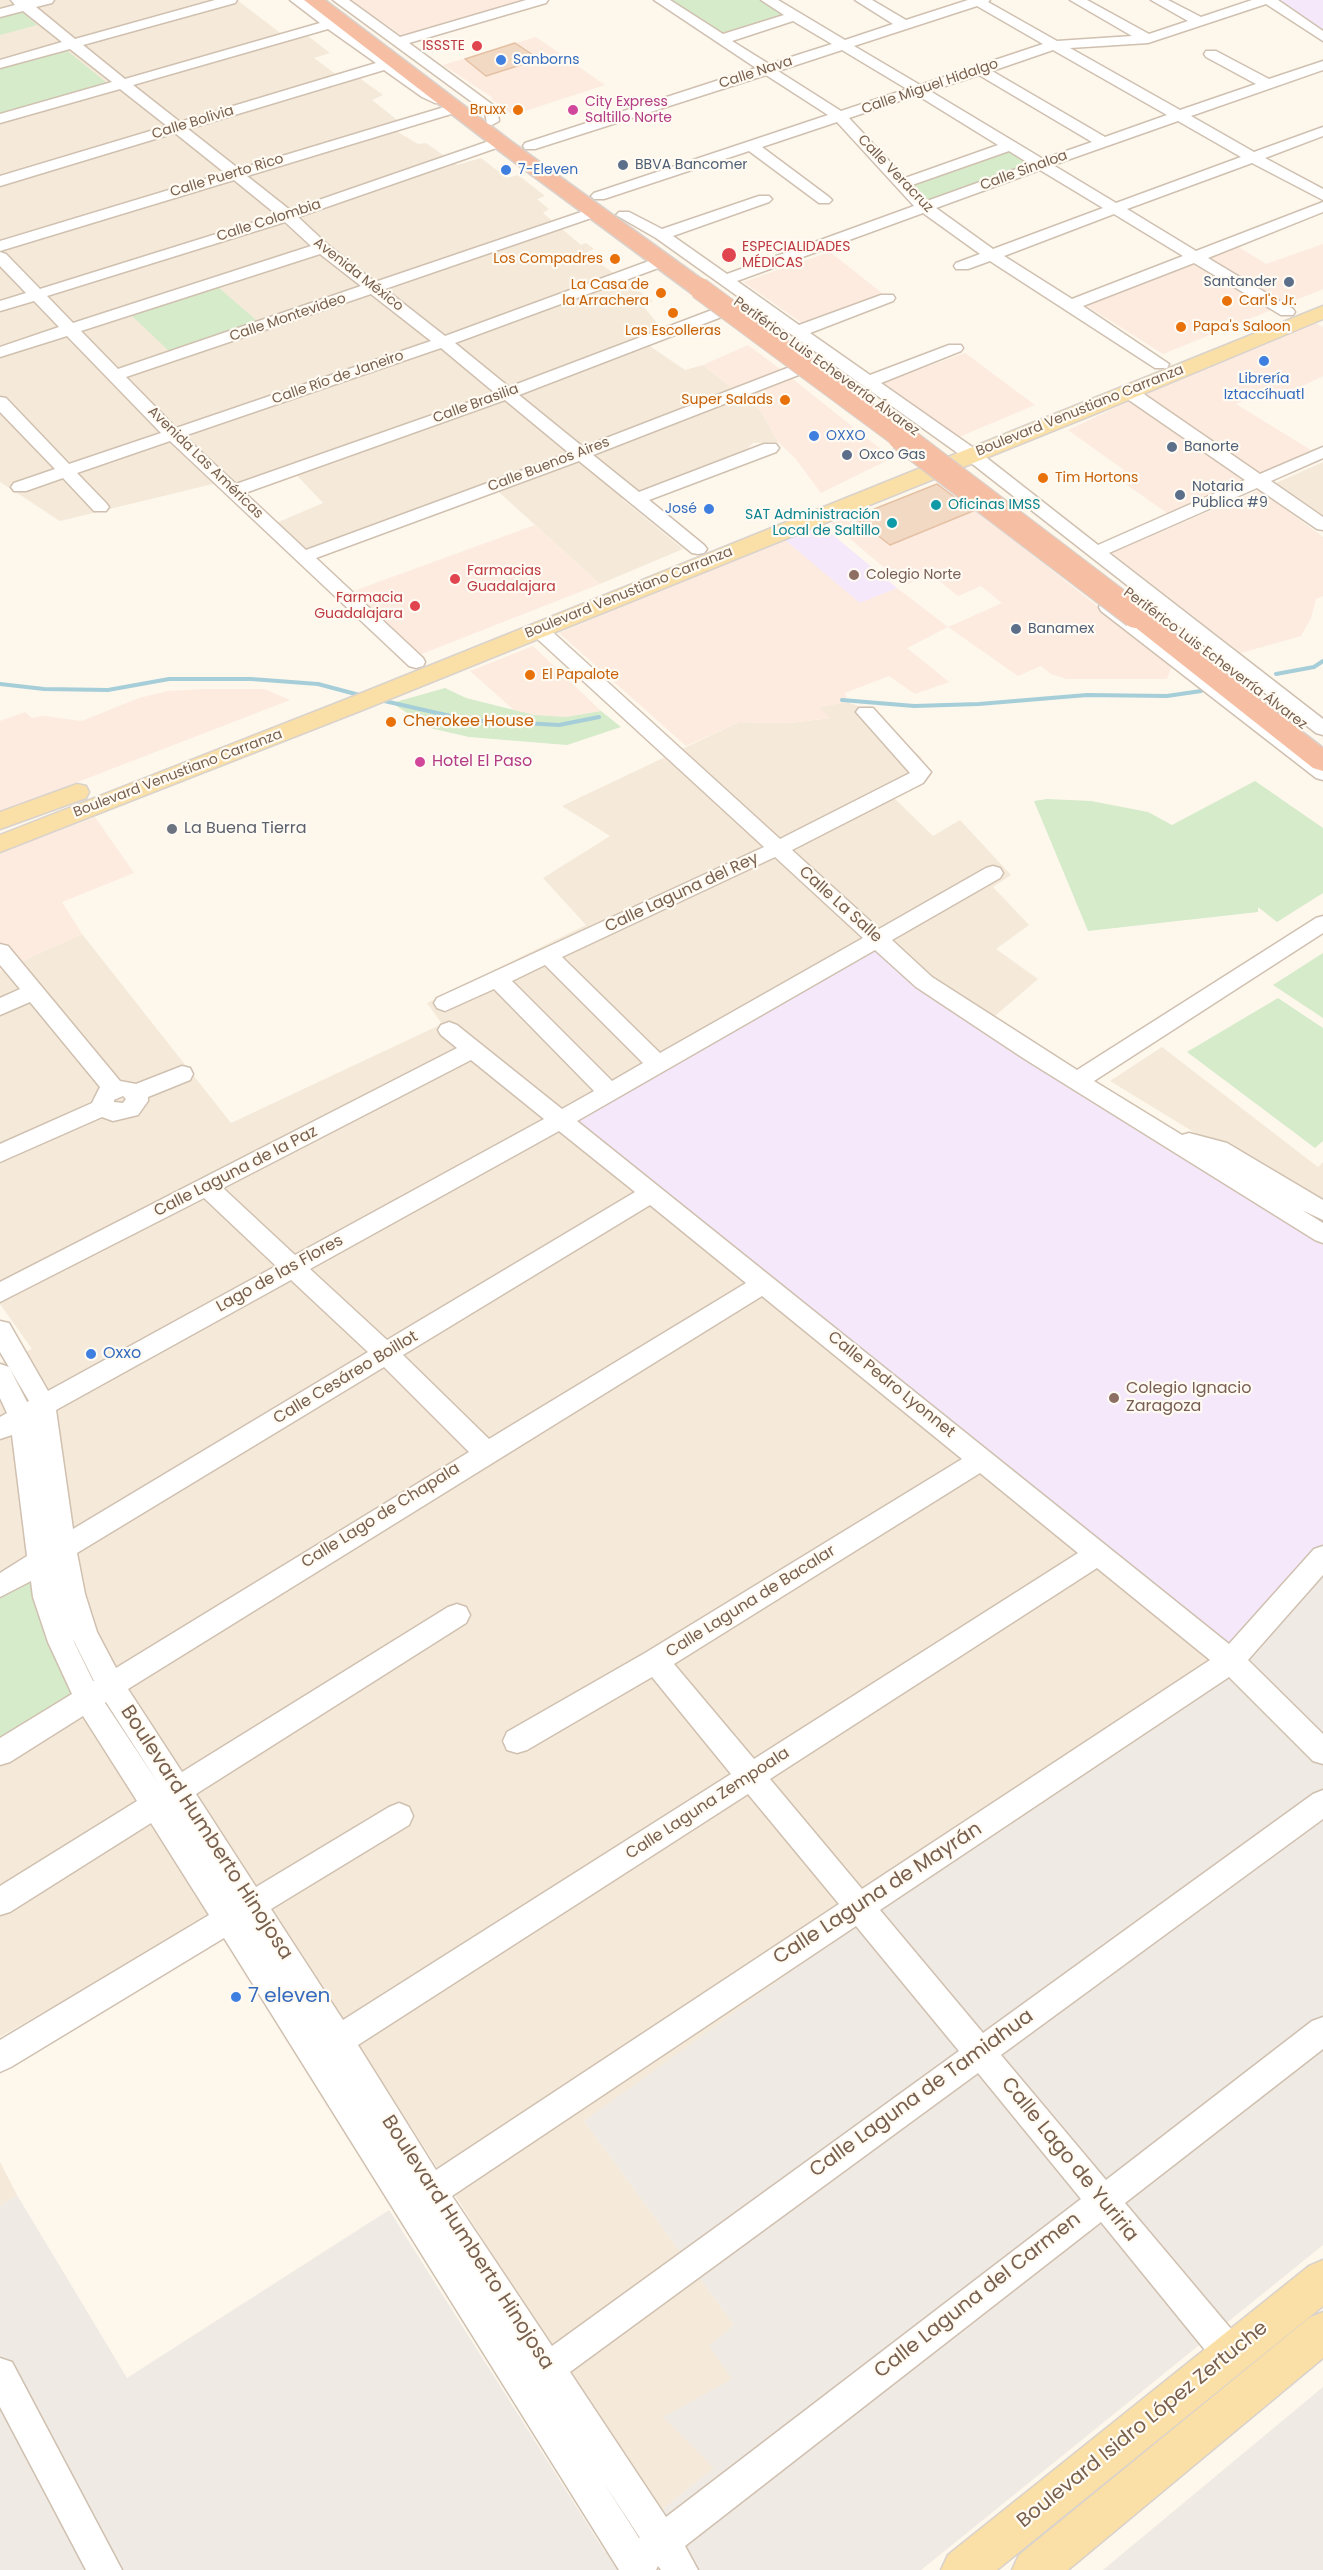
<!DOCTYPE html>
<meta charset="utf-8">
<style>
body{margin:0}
canvas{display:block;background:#fdf7ec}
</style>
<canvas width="1323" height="2570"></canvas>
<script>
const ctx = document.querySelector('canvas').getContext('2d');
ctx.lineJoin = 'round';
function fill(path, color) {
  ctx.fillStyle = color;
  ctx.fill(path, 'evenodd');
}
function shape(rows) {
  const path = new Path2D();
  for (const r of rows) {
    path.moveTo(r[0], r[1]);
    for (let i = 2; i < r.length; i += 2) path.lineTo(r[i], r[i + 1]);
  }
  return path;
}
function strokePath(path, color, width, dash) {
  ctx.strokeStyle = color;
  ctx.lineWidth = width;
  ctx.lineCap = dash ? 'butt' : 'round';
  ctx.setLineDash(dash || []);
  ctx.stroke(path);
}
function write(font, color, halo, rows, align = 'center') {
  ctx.font = font + ' Poppins,sans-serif';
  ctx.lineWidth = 4.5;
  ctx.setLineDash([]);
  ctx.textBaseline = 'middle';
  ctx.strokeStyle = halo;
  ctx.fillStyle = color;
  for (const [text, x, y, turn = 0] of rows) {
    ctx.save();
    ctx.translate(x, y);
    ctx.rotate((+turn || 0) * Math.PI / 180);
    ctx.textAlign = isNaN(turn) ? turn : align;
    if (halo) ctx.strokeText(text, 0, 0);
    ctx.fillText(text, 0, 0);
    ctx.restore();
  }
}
fill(shape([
 [0,0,237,0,283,35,300,30,330,53,314,58,345,81,358,77,383,95,372,100,406,127,396,131,418,144,426,143,457,165,481,158,507,178,518,175,545,196,537,199,549,209,543,213,581,245,586,243,594,249,585,253,653,301,643,306,663,330,641,340,685,370,703,365,761,411,778,442,753,443,748,448,747,454,622,499,683,549,600,584,490,484,304,553,274,524,323,503,288,466,221,489,213,484,60,521,0,482],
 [1323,462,1323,515,1276,483],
 [847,702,858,706,921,757,920,775,893,797,933,836,960,820,1011,875,993,887,1029,925,996,949,1038,979,989,1021,1231,1661,584,2121,734,2325,732,2379,714,2468,658,2513,259,1889,0,2037,0,1363,32,1349,0,1304,0,971,82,934,231,1123,442,1024,427,1003,586,925,543,878,610,836,562,806,739,722,790,723,829,718,818,707],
 [1162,1047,1318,1167,1323,1162,1323,1211,1110,1081],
 [0,2162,17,2195,0,2206]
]), '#f5eada');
fill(shape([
 [350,0,529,0,404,37],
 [536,37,605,85,513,115,491,99,493,98,443,65],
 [1323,244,1323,289,1163,354,1087,306,1237,246,1266,264],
 [830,252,887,297,805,325,743,282],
 [1314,322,1323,327,1323,376,1288,393,1282,390,1261,399,1256,395,1236,404,1311,450,1262,474,1146,394],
 [748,345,784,372,892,458,821,493,795,458,778,442,761,411,703,365],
 [965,353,1035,405,959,437,882,383],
 [1132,400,1246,480,1167,513,1113,475,1124,470,1068,430],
 [940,482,1172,665,1167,679,1066,679,1051,674,1041,666,1018,676,948,627,907,648,949,682,915,694,889,676,845,693,847,702,819,707,830,718,790,723,739,722,686,746,559,633,784,539,860,602,897,588,948,627,1002,603,981,586,958,596,931,574,905,585,831,523,854,517],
 [1259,490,1323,537,1323,596,1316,599,1311,618,1301,636,1241,653,1112,553],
 [535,525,600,584,419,655,348,593],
 [533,646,601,711,566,717,534,715,515,711,470,671],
 [205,689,264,689,290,700,0,812,0,721,25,712,32,718,43,716,82,721,139,698,168,691],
 [95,817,134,873,62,902,82,934,0,971,0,853]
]), '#fdebe0');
fill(shape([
 [1323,1552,1323,2245,921,2570,0,2570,0,2206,17,2195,127,2378,389,2210,605,2552,658,2513,714,2468,663,2417,732,2379,709,2346,734,2325,584,2121,1225,1658],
 [1323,2387,1323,2570,1103,2570]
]), '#efeae4');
fill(shape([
 [1284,0,1323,0,1323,30,1280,1],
 [821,525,897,588,860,603,784,539],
 [877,939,927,985,1323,1242,1323,1554,1231,1661,561,1120]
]), '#f4e8fa');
fill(shape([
 [663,0,761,0,787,15,720,37],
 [20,10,37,25,0,35,0,16],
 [65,49,107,83,0,115,0,67],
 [1006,150,1031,165,928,201,912,184],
 [218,287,257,321,170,352,131,315],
 [445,688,466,698,534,715,566,717,601,711,621,727,567,745,469,737,430,728,392,703],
 [1255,781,1323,828,1323,893,1277,922,1258,907,1258,912,1088,931,1034,801,1047,799,1091,801,1148,812,1172,825],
 [1323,953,1323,1018,1273,985],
 [1278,998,1323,1028,1323,1141,1315,1148,1187,1052],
 [29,1582,79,1692,0,1740,0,1598]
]), '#d5ebca');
strokePath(shape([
 [1276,674,1314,667,1323,661],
 [0,684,44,689,108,690,169,679,251,679,318,684,363,696],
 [380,700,468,720,559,725,599,717],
 [842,700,914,706,979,704,1087,695,1167,696,1201,691]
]), '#a6ced9', 4);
const building = shape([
 [515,43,539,59,486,76,465,59,515,43],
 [937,484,973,511,890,545,854,517,937,484]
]);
fill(building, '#f2d9c4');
strokePath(building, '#e5c1a4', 1.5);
const minor = shape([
 [11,0,54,0,52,3,36,7,75,39,215,0,237,0,235,3,83,45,125,79,320,23,290,0,306,0,432,91,445,97,447,100,445,103,435,103,422,97,384,70,188,129,239,169,451,105,461,105,463,108,461,111,247,176,290,210,495,139,505,139,507,142,505,145,298,217,328,245,375,282,590,209,600,209,603,212,600,215,385,289,445,336,649,261,661,261,663,264,661,267,455,343,509,387,712,310,724,310,726,313,724,316,519,395,583,447,795,365,803,370,801,374,593,455,639,492,764,444,776,444,779,448,776,452,649,500,704,545,707,549,704,553,698,554,692,553,579,461,316,558,423,658,425,662,423,666,416,668,409,666,170,441,77,473,106,503,109,507,106,511,94,511,63,478,26,491,14,491,11,487,14,483,55,469,0,412,0,397,6,398,69,464,161,433,67,336,0,357,0,347,59,327,34,301,0,311,0,301,26,293,0,266,0,252,6,254,40,289,277,215,234,180,0,251,0,241,225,173,175,133,0,186,0,176,167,126,120,89,0,123,0,114,112,82,70,49,0,68,0,60,62,42,23,11,0,17,0,9,15,5,11,0],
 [328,29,376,63,180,122,133,85,328,29],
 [285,222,311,246,73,323,47,296,285,222],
 [320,254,361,286,118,369,81,331,320,254],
 [371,294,431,341,176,428,126,377,371,294],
 [441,348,495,393,236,484,184,436,441,348],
 [505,400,569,453,306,550,245,493,505,400],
 [333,0,349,0,400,37,526,0,548,0,546,3,409,43,497,108,499,121,492,125,487,124,485,112,476,105,333,0],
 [654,0,670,0,723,34,784,15,761,0,778,0,845,40,893,24,855,0,872,0,906,20,968,0,990,0,988,2,1057,41,1132,36,1070,0,1087,0,1149,34,1188,21,1151,0,1168,0,1201,17,1252,0,1278,0,1323,31,1323,41,1266,4,1148,43,1070,48,1180,110,1256,84,1206,57,1204,54,1206,51,1216,51,1269,79,1323,61,1323,70,1191,116,1254,152,1323,127,1323,136,1265,158,1323,189,1323,200,1252,163,1127,209,1196,251,1323,202,1323,212,1208,258,1293,309,1295,312,1293,315,1281,315,1194,263,1083,306,1169,364,1167,368,1155,368,990,261,968,269,956,269,954,266,956,263,980,254,923,213,737,281,799,325,881,295,893,295,895,298,893,301,810,333,870,375,949,345,961,345,963,348,961,351,881,383,978,451,1098,545,1245,480,1123,396,1121,392,1123,388,1135,388,1260,474,1323,447,1323,458,1271,481,1323,517,1323,530,1317,529,1257,488,1109,553,1323,719,1323,735,1316,733,966,459,656,238,616,215,619,212,629,212,662,229,759,196,769,196,772,199,769,202,673,236,727,274,914,206,837,122,762,147,829,197,832,200,829,203,819,203,749,151,604,199,594,199,591,196,594,193,828,115,766,75,535,149,525,149,523,146,525,143,756,68,654,0],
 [977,6,1043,44,920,85,854,46,977,6],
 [793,21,832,44,769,64,732,41,793,21],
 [842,50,907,89,841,111,778,71,842,50],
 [1053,50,1167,115,1105,137,992,71,1053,50],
 [979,75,1092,142,1043,159,930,91,979,75],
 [917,95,998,145,905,178,849,118,917,95],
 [1178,121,1241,157,1116,203,1053,165,1178,121],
 [1009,151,1030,164,927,201,912,185,1009,151],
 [1040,170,1103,208,993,249,936,208,1040,170],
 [1114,214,1183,256,1072,299,1004,256,1114,214],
 [1108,601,1115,603,1323,764,1323,780,1316,778,1101,611,1099,607,1101,603,1108,601],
 [539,624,546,626,780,839,910,773,856,712,859,708,873,708,931,772,923,783,792,850,879,929,986,868,993,866,1000,868,1003,873,1000,878,892,940,932,977,1077,1070,1316,918,1323,916,1323,933,1094,1081,1182,1135,1189,1133,1227,1143,1323,1200,1323,1220,1302,1210,1323,1223,1323,1243,1315,1240,1023,1058,916,987,875,950,577,1121,1229,1644,1314,1549,1323,1546,1323,1575,1248,1660,1323,1734,1323,1764,1313,1761,1229,1677,880,1910,983,2033,1313,1794,1323,1790,1323,1819,1001,2055,1106,2180,1312,2021,1323,2017,1323,2049,1125,2203,1242,2342,1246,2354,1242,2366,1230,2370,1218,2366,1101,2222,685,2546,698,2570,661,2570,658,2566,656,2570,619,2570,224,1938,11,2067,0,2072,0,2040,209,1915,151,1823,10,1912,0,1915,0,1886,137,1801,83,1716,10,1762,0,1765,0,1738,72,1694,48,1642,33,1597,31,1581,0,1597,0,1573,27,1556,12,1435,0,1439,0,1417,7,1413,0,1398,0,1364,9,1367,27,1402,29,1401,0,1352,0,1321,9,1323,48,1391,276,1266,204,1198,0,1302,0,1282,457,1048,441,1035,438,1030,441,1025,449,1022,457,1025,562,1109,594,1091,494,989,445,1011,437,1008,434,1003,437,998,764,847,532,634,530,630,532,626,539,624],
 [775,857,863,938,660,1053,562,957,775,857],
 [545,965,643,1063,612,1081,512,981,545,965],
 [471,1060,544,1119,295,1255,223,1188,471,1060],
 [559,1131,635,1192,387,1340,310,1269,559,1131],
 [650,1205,746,1283,489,1439,403,1355,650,1205],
 [291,1280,368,1352,73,1529,56,1410,291,1280],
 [762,1296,962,1459,645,1653,507,1732,503,1741,507,1750,517,1753,527,1750,652,1677,731,1774,343,2020,271,1909,409,1825,413,1816,409,1807,399,1803,389,1807,256,1887,196,1794,466,1623,470,1615,466,1607,457,1604,448,1607,182,1772,128,1689,762,1296],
 [384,1367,469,1452,116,1668,97,1632,85,1594,77,1553,384,1367],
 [980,1473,1078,1553,754,1759,674,1664,980,1473],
 [1097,1568,1210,1660,862,1889,770,1779,1097,1568],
 [73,1639,94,1681,93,1681,74,1642,73,1639],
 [106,1702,160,1786,105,1703,106,1702],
 [748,1794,839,1904,436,2170,358,2045,748,1794],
 [856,1926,959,2051,552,2346,452,2196,856,1926],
 [978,2073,1081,2199,666,2517,570,2372,978,2073],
 [602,2480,640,2538,639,2538,602,2480],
 [0,944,8,946,120,1081,136,1084,182,1066,190,1068,193,1074,190,1080,148,1097,148,1101,138,1115,113,1121,102,1117,0,1162,0,1144,92,1103,100,1087,30,1002,0,1015,0,998,20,989,0,965,0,944],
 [123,1096,126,1099,123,1103,114,1102,114,1100,123,1096],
 [0,2358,12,2362,122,2570,86,2570,0,2407,0,2358]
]);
const major = shape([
 [1323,306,1323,319,1102,411,360,711,0,852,0,835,342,701,1323,306],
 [77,784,86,786,89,792,86,798,0,829,0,812,77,784],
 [1323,2260,1323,2306,997,2570,941,2570,948,2555,1309,2266,1323,2260],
 [1323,2312,1323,2358,1068,2570,1012,2570,1019,2555,1309,2318,1323,2312]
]);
const highway = shape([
 [304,0,325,0,512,142,707,283,710,288,707,293,699,295,691,293,498,150,304,0],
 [1135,607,1144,610,1323,748,1323,771,1313,768,1126,620,1122,615,1126,610,1135,607]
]);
strokePath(minor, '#d0c0b0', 3);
strokePath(major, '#d9d2cd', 3);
strokePath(highway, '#d9d2cd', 3);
fill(minor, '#fff');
fill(major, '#fae0a6');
fill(highway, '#f6bfa4');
const highwayBridgeFar1 = shape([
 [699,288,903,439]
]);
const highwayBridge = shape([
 [901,437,1135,615]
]);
strokePath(highwayBridgeFar1, '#d9d2cd', 23, []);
strokePath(highwayBridge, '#d9d2cd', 28, []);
strokePath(highwayBridgeFar1, '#f6bfa4', 21);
strokePath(highwayBridge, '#f6bfa4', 26);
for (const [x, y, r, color] of [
 [477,46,6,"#e0444e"],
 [501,60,6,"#3f7fe0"],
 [518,110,6,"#e8710a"],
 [573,110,6,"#d1479c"],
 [623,165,6,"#5c6f8a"],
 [506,170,6,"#3f7fe0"],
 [729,255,8,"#e0444e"],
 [615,259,6,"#e8710a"],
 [1289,282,6,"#5c6f8a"],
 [661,293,6,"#e8710a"],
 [1227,301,6,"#e8710a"],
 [673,313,6,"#e8710a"],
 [1181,327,6,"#e8710a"],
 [1264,361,6,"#3f7fe0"],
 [785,400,6,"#e8710a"],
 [814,436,6,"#3f7fe0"],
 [1172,447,6,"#5c6f8a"],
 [847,455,6,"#5c6f8a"],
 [1043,478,6,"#e8710a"],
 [1180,495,6,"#5c6f8a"],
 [936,505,6,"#0f9aa8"],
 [709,509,6,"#3f7fe0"],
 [892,523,6,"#0f9aa8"],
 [854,575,6,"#8d6e63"],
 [455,579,6,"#e0444e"],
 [415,606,6,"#e0444e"],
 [1016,629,6,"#5c6f8a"],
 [530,675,6,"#e8710a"],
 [391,722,6,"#e8710a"],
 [420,762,6,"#d1479c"],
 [172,829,6,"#6b7280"],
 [91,1354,6,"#3f7fe0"],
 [1114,1398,6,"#8d6e63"],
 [236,1997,6,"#3f7fe0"]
]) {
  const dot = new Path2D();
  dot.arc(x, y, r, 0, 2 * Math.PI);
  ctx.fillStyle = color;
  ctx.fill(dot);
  strokePath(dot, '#fffbf3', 2);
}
write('14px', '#be3a42', '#fffbf3', [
 ["ISSSTE",465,46],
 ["ESPECIALIDADES",742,247,"left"],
 ["MÉDICAS",742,263,"left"],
 ["Farmacias",467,571,"left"],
 ["Guadalajara",467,587,"left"],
 ["Farmacia",403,598],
 ["Guadalajara",403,614]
], 'right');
write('14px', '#366cbe', '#fffbf3', [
 ["Sanborns",513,60],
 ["7-Eleven",518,170],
 ["Librería",1264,379,"center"],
 ["Iztaccíhuatl",1264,395,"center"],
 ["OXXO",826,436],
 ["José",697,509,"right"]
], 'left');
write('14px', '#79604e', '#fffbf3', [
 ["Calle Nava",756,73,-18],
 ["Calle Miguel Hidalgo",930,87,-19],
 ["Calle Bolivia",193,123,-17],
 ["Calle Sinaloa",1024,171,-20],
 ["Calle Veracruz",895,174,46],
 ["Calle Puerto Rico",227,176,-17],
 ["Calle Colombia",269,221,-18],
 ["Avenida México",358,275,38],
 ["Calle Montevideo",288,318,-19],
 ["Periférico Luis Echeverría Álvarez",826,367,36],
 ["Calle Río de Janeiro",338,378,-19],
 ["Calle Brasilia",476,404,-20],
 ["Boulevard Venustiano Carranza",1080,411,-22],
 ["Avenida Las Américas",205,463,44],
 ["Calle Buenos Aires",549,465,-21],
 ["Boulevard Venustiano Carranza",629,593,-22],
 ["Periférico Luis Echeverría Álvarez",1215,659,37],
 ["Boulevard Venustiano Carranza",178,774,-21]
]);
write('14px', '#b23c85', '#fffbf3', [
 ["City Express",585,102],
 ["Saltillo Norte",585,118]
], 'left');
write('14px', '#c56008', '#fffbf3', [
 ["Bruxx",506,110],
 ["Los Compadres",603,259],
 ["La Casa de",649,285],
 ["la Arrachera",649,301],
 ["Carl's Jr.",1239,301,"left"],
 ["Papa's Saloon",1193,327,"left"],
 ["Las Escolleras",673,331,"center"],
 ["Super Salads",773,400],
 ["Tim Hortons",1055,478,"left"],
 ["El Papalote",542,675,"left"]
], 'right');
write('14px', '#4e5e75', '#fffbf3', [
 ["BBVA Bancomer",635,165],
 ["Santander",1277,282,"right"],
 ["Banorte",1184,447],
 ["Oxco Gas",859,455],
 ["Notaria",1192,487],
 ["Publica #9",1192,503],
 ["Banamex",1028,629]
], 'left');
write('14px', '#0d838f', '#fffbf3', [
 ["Oficinas IMSS",948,505],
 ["SAT Administración",880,515,"right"],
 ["Local de Saltillo",880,531,"right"]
], 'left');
write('14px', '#785e54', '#fffbf3', [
 ["Colegio Norte",866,575]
], 'left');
write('16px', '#c56008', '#fffbf3', [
 ["Cherokee House",403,722]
], 'left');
write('16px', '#b23c85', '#fffbf3', [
 ["Hotel El Paso",432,762]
], 'left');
write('16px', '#5b616d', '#fffbf3', [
 ["La Buena Tierra",184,829]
], 'left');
write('16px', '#79604e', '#fffbf3', [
 ["Calle Laguna del Rey",682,893,-25],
 ["Calle La Salle",840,905,42],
 ["Calle Laguna de la Paz",236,1172,-27],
 ["Lago de las Flores",280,1274,-29],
 ["Calle Cesáreo Boillot",346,1378,-31],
 ["Calle Pedro Lyonnet",891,1385,39],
 ["Calle Lago de Chapala",381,1516,-32],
 ["Calle Laguna de Bacalar",751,1602,-32],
 ["Calle Laguna Zempoala",708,1804,-33]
]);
write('16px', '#366cbe', '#fffbf3', [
 ["Oxxo",103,1354]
], 'left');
write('16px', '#785e54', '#fffbf3', [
 ["Colegio Ignacio",1126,1389],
 ["Zaragoza",1126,1407]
], 'left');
write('20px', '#79604e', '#fffbf3', [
 ["Boulevard Humberto Hinojosa",206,1833,57],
 ["Calle Laguna de Mayrán",878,1894,-33],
 ["Calle Laguna de Tamiahua",922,2094,-36],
 ["Calle Lago de Yuriria",1069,2160,51],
 ["Boulevard Humberto Hinojosa",467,2243,57],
 ["Calle Laguna del Carmen",978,2296,-38],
 ["Boulevard Isidro López Zertuche",1143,2425,-39]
]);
write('20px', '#366cbe', '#fffbf3', [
 ["7 eleven",248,1997]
], 'left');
</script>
